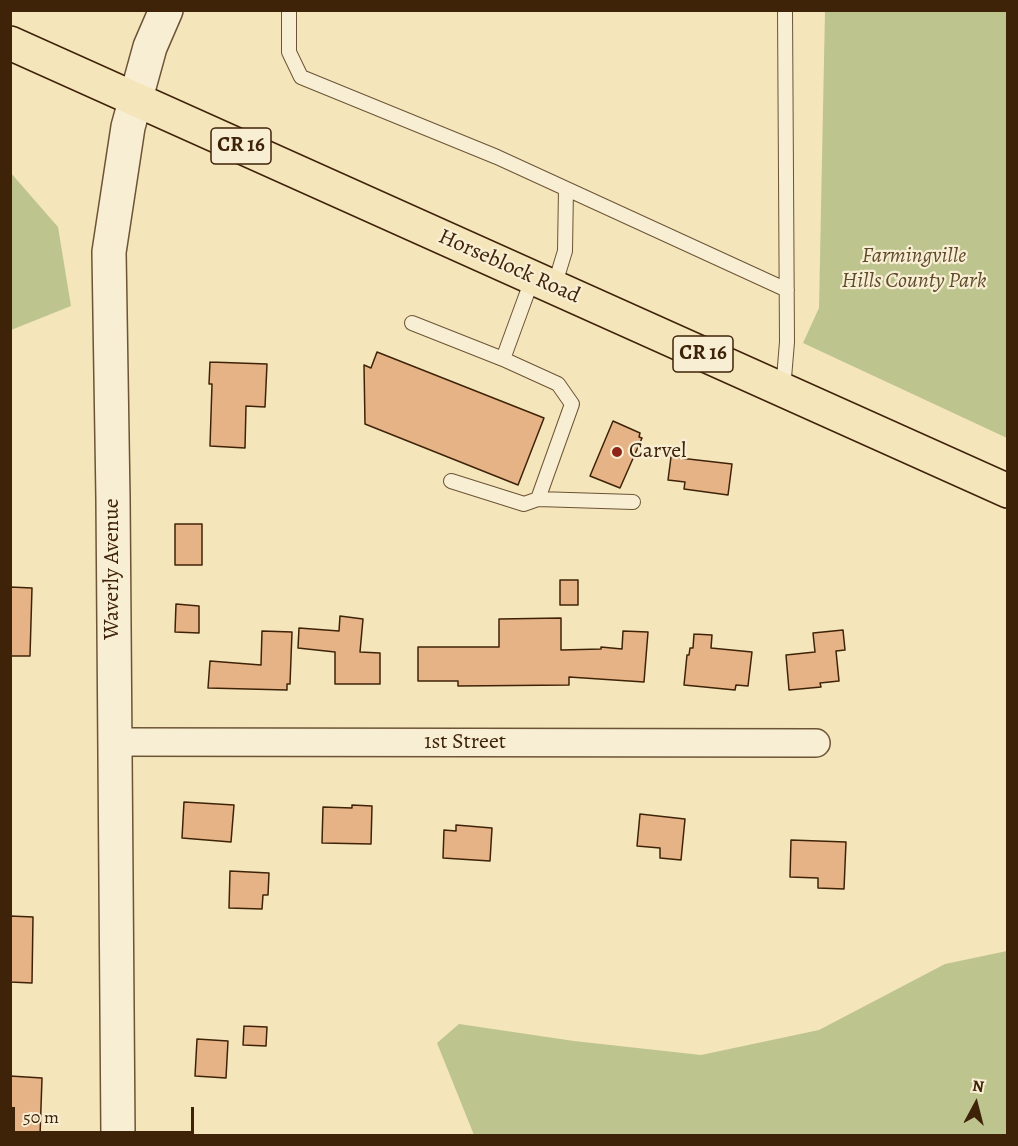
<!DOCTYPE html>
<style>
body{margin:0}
#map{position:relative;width:1018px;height:1146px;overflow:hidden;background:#f4e5bb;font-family:Alegreya,serif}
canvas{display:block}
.frame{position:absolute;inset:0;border:12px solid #3f2308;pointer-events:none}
.north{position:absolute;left:946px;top:1074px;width:60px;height:60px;-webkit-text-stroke:4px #f8eed3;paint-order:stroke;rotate:7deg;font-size:16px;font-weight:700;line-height:24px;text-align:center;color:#3f2308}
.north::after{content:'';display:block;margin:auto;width:21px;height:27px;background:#3f2308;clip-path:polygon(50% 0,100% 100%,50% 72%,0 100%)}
.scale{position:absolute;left:12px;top:1107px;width:182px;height:27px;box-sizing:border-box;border:3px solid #3f2308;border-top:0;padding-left:8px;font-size:18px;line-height:21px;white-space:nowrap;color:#3f2308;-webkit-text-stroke:4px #f8eed3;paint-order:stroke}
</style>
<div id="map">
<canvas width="1018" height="1146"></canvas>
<div class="frame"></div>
<div class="north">N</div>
<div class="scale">50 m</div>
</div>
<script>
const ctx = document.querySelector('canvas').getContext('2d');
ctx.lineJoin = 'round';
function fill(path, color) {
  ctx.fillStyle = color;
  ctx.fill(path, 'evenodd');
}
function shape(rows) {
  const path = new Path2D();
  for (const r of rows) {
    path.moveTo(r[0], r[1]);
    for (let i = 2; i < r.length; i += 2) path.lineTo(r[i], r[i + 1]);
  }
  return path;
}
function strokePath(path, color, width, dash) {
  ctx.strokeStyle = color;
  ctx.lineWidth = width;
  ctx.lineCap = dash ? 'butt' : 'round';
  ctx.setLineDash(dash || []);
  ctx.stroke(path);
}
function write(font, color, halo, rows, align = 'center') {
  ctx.font = font + ' Alegreya,serif';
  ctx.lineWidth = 4.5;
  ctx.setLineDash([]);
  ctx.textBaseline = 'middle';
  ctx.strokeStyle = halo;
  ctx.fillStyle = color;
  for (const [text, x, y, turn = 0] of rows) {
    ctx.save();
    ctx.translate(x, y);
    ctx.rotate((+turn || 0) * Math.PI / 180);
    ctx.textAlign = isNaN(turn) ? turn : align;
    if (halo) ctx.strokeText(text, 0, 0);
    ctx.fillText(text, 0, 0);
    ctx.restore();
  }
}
fill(shape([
 [825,11,1007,11,1007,438,803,343,819,308],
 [10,172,58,227,71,306,11,330],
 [1007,951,1007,1135,474,1135,437,1043,459,1024,574,1041,701,1055,819,1030,945,964]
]), '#bec48e');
const building = shape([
 [377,352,544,418,518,485,365,424,364,365,371,368,377,352],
 [210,362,267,364,265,407,246,406,245,448,210,446,212,384,209,384,210,362],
 [613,421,640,433,639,437,642,438,620,488,590,476,613,421],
 [671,457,732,464,728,495,684,489,685,482,668,480,671,457],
 [175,524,202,524,202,565,175,565,175,524],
 [560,580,578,580,578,605,560,605,560,580],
 [10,587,32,588,30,656,10,656,10,587],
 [176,604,199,606,199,633,175,632,176,604],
 [340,616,363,619,360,652,380,653,380,684,335,684,335,652,298,648,299,628,339,631,340,616],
 [561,618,561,650,601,649,601,647,622,649,623,631,648,632,644,682,569,677,569,685,458,686,458,681,418,681,418,647,499,647,499,619,561,618],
 [843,630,845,650,836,651,839,681,820,683,821,687,789,690,786,655,815,652,813,633,843,630],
 [262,631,292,632,290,684,287,684,287,690,208,688,210,661,261,665,262,631],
 [694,634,712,635,711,648,752,652,748,686,736,685,735,690,684,685,687,655,689,655,690,648,693,648,694,634],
 [184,802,234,805,231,842,182,838,184,802],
 [352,805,372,806,371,844,322,843,323,807,352,808,352,805],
 [640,814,685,819,681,860,660,858,660,848,637,846,640,814],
 [456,825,492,828,490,861,443,858,444,830,456,831,456,825],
 [791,840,846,842,844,889,818,888,818,878,790,877,791,840],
 [230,871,269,873,268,895,263,895,262,909,229,908,230,871],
 [10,916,33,917,32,983,10,982,10,916],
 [244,1026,267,1027,266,1046,243,1045,244,1026],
 [197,1039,228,1041,226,1078,195,1076,197,1039],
 [10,1076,42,1078,40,1136,10,1136,10,1076]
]);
fill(building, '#e6b387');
strokePath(building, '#3f2308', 1.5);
const service = shape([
 [289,10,289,52,301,77,497,157,787,290],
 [554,287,565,251,566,189],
 [412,323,503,359],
 [783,390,787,342,785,10],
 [451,481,524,504,538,499,572,404,558,384,503,359,533,277],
 [538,499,633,502]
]);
const minor = shape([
 [114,742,816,743]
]);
const tertiary = shape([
 [118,1136,113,499,109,252,128,127,150,47,166,10]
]);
const primary = shape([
 [10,43,1008,491]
]);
strokePath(service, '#6c5435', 16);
strokePath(minor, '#6c5435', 30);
strokePath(tertiary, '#6c5435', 36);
strokePath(primary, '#3f2308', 36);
strokePath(service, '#f8eed3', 14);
strokePath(minor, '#f8eed3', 27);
strokePath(tertiary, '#f8eed3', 33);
strokePath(primary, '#f4e5bb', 33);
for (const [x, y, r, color] of [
 [617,452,6,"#8f2418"]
]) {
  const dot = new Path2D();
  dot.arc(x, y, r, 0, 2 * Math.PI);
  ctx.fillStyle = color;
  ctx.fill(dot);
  strokePath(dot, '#f8eed3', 2);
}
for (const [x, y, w] of [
 [241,146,60],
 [703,354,60]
]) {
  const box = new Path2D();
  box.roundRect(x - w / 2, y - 18, w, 36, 4.5);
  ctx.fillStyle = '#f8eed3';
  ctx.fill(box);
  strokePath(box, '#3f2308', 1.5);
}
write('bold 21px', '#3f2308', null, [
 ["CR 16",241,146],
 ["CR 16",703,354]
]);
write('italic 22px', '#5f4b2a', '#f8eed3', [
 ["Farmingville",914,257],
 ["Hills County Park",914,282]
]);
write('22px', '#3f2308', '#f8eed3', [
 ["Horseblock Road",509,267,24],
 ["Waverly Avenue",113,569,-90],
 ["1st Street",465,743]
]);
write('22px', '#3f2308', '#f8eed3', [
 ["Carvel",629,452]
], 'left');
</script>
